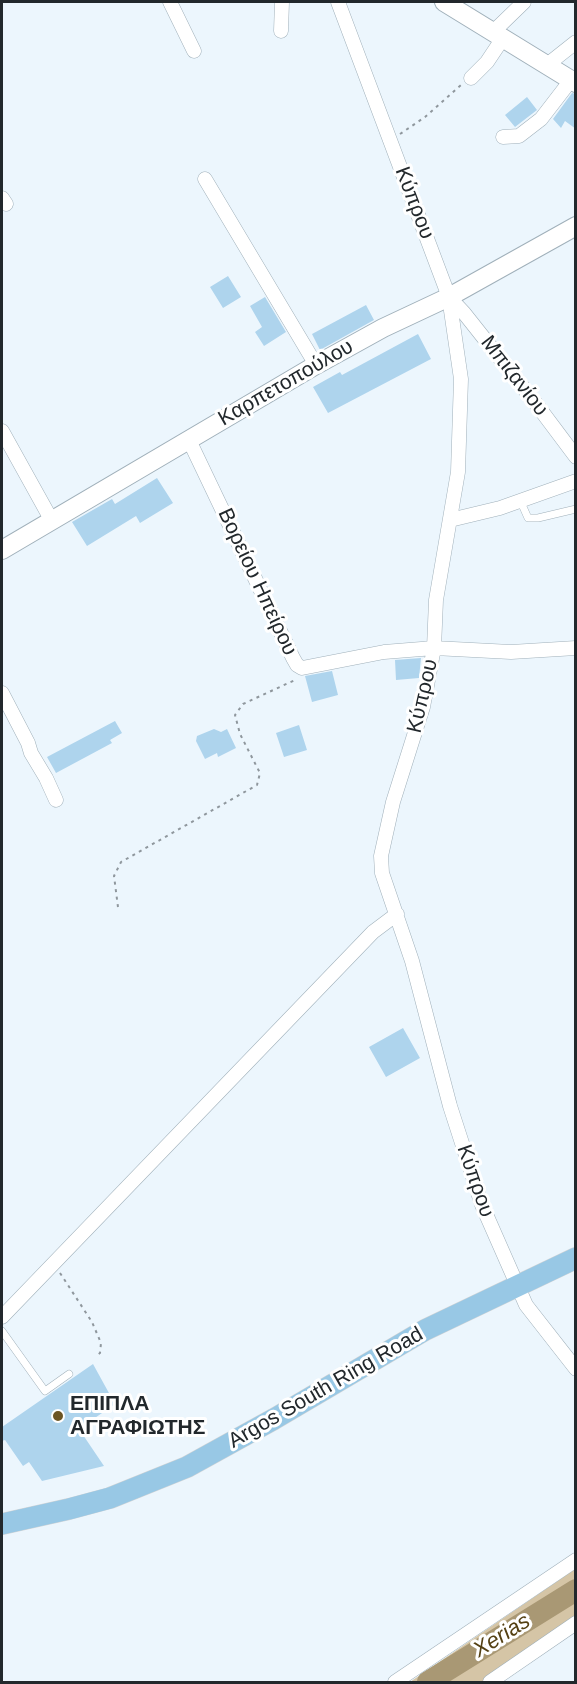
<!DOCTYPE html>
<meta charset="utf-8">
<style>
body{margin:0}
#map{position:relative;width:577px;height:1684px;overflow:hidden;background:#ecf6fd;font-family:Helvetica,sans-serif}
canvas{display:block}
.frame{position:absolute;inset:0;border:3px solid #22282c;pointer-events:none}
</style>
<div id="map">
<canvas width="577" height="1684"></canvas>
<div class="frame"></div>
</div>
<script>
const ctx = document.querySelector('canvas').getContext('2d');
ctx.lineJoin = 'round';
function fill(path, color) {
  ctx.fillStyle = color;
  ctx.fill(path, 'evenodd');
}
function shape(rows) {
  const path = new Path2D();
  for (const r of rows) {
    path.moveTo(r[0], r[1]);
    for (let i = 2; i < r.length; i += 2) path.lineTo(r[i], r[i + 1]);
  }
  return path;
}
function strokePath(path, color, width, dash) {
  ctx.strokeStyle = color;
  ctx.lineWidth = width;
  ctx.lineCap = dash ? 'butt' : 'round';
  ctx.setLineDash(dash || []);
  ctx.stroke(path);
}
function write(font, color, halo, rows, align = 'center') {
  ctx.font = font + ' Helvetica,sans-serif';
  ctx.lineWidth = 6;
  ctx.setLineDash([]);
  ctx.textBaseline = 'middle';
  ctx.strokeStyle = halo;
  ctx.fillStyle = color;
  for (const [text, x, y, turn = 0] of rows) {
    ctx.save();
    ctx.translate(x, y);
    ctx.rotate((+turn || 0) * Math.PI / 180);
    ctx.textAlign = isNaN(turn) ? turn : align;
    if (halo) ctx.strokeText(text, 0, 0);
    ctx.fillText(text, 0, 0);
    ctx.restore();
  }
}
fill(shape([
 [575,1569,575,1618,483,1682,410,1682]
]), '#d5c5a6');
strokePath(shape([
 [428,1682,576,1590]
]), '#a99874', 22);
fill(shape([
 [572,93,576,94,576,129,565,121,561,128,553,119],
 [527,97,537,110,515,127,505,115],
 [228,276,241,297,223,308,210,287],
 [265,297,286,332,264,346,255,332,262,327,250,306],
 [366,305,374,320,320,350,312,334],
 [418,334,431,359,328,413,313,387,340,372,342,375],
 [157,478,173,503,140,523,136,516,87,546,72,522,112,499,115,504],
 [421,658,419,678,396,680,395,660],
 [332,671,338,695,312,702,305,676],
 [115,721,122,733,110,740,112,743,56,773,47,757],
 [299,725,307,750,284,757,276,733],
 [214,729,221,732,227,729,236,748,218,757,217,753,205,759,196,741,197,736],
 [403,1028,420,1058,386,1077,369,1047],
 [93,1364,115,1404,79,1429,104,1466,42,1481,29,1462,23,1466,5,1440,2,1441,2,1427]
]), '#aed4ed');
const lane = shape([
 [520,500,528,518,538,518,576,509],
 [2,1331,45,1391,69,1374]
]);
const street = shape([
 [170,2,194,51],
 [338,2,449,297,461,379,458,472,436,600,434,648,423,707,393,802,381,856,382,873,412,961,450,1106,482,1205,526,1305,576,1369],
 [281,31,282,2],
 [493,32,524,2],
 [547,65,576,42],
 [471,78,487,62,503,38],
 [503,137,519,136,541,119,571,80],
 [205,179,316,365],
 [2,198,6,204],
 [449,297,464,313,537,405,576,457],
 [2,431,52,521],
 [189,440,293,658,297,665,302,668,384,652,434,648,511,652,576,648],
 [450,520,500,508,576,481],
 [2,693,28,743,31,753,46,778,56,800],
 [2,1317,373,932,397,914],
 [395,1682,576,1560],
 [490,1682,576,1623]
]);
const secondary = shape([
 [444,2,576,83],
 [2,550,316,365,383,328,449,297,576,226]
]);
const primary = shape([
 [2,1524,69,1509,110,1498,187,1467,274,1419,425,1330,576,1258]
]);
strokePath(lane, '#a0b0ba', 8);
strokePath(street, '#a0b0ba', 15);
strokePath(secondary, '#a0b0ba', 20);
strokePath(primary, '#d3d4d5', 22);
strokePath(shape([
 [400,134,425,117,461,85],
 [118,907,114,876,121,862,257,785,260,773,240,734,235,715,243,704,295,680],
 [60,1273,92,1322,101,1343,100,1353,96,1356]
]), '#8f979d', 2, [3, 4.5]);
strokePath(lane, '#fff', 7);
strokePath(street, '#fff', 14);
strokePath(secondary, '#fff', 18);
strokePath(primary, '#98c8e5', 21);
for (const [x, y, r, color] of [
 [58,1416,6,"#6b5524"]
]) {
  const dot = new Path2D();
  dot.arc(x, y, r, 0, 2 * Math.PI);
  ctx.fillStyle = color;
  ctx.fill(dot);
  strokePath(dot, '#fff', 2);
}
write('21px', '#22282c', '#fff', [
 ["Κύπρου",414,203,69],
 ["Μπιζανίου",514,376,52],
 ["Καρπετοπούλου",286,383,-30],
 ["Βορείου Ηπείρου",257,582,65],
 ["Κύπρου",423,696,-77],
 ["Κύπρου",475,1181,71],
 ["Argos South Ring Road",326,1388,-30]
]);
write('bold 21px', '#22282c', '#fff', [
 ["ΕΠΙΠΛΑ",70,1404],
 ["ΑΓΡΑΦΙΩΤΗΣ",70,1428]
], 'left');
write('italic 22px', '#544013', '#fff', [
 ["Xerias",502,1636,-32]
]);
</script>
